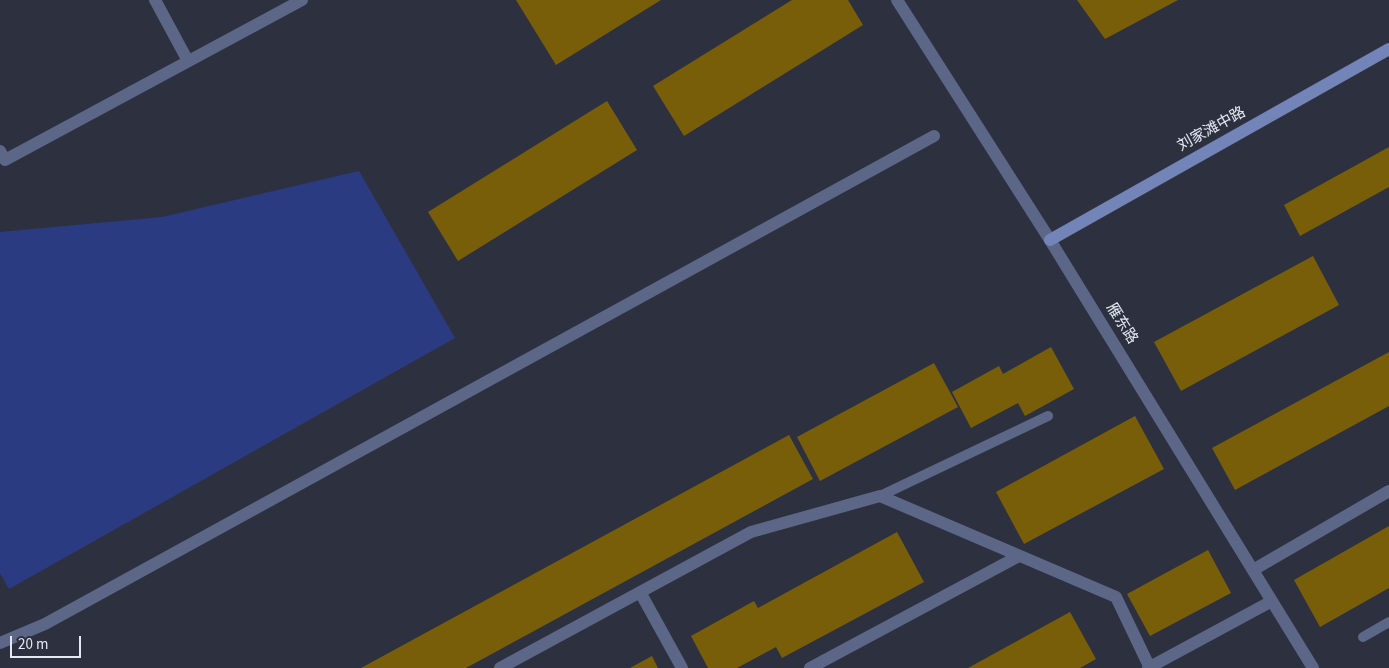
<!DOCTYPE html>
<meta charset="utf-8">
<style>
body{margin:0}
#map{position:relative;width:1389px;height:668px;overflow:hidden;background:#2d313f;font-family:"Source Sans 3",sans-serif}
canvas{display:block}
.scale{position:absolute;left:10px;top:636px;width:71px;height:22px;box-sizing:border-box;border:2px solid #e5e9f2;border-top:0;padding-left:6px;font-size:15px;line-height:18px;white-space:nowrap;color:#e5e9f2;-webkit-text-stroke:4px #2d313f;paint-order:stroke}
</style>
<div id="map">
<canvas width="1389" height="668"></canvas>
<div class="scale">20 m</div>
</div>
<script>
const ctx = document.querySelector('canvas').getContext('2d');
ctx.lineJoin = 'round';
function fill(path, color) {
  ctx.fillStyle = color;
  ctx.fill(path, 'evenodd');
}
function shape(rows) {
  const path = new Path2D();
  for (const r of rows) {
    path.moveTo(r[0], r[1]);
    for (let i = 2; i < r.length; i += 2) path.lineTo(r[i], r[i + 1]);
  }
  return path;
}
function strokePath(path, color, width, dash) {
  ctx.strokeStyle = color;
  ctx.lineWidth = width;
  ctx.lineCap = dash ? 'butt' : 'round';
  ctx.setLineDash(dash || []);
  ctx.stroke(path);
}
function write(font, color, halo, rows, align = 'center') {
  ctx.font = font + ' "Source Sans 3","Noto Sans SC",sans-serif';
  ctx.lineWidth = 5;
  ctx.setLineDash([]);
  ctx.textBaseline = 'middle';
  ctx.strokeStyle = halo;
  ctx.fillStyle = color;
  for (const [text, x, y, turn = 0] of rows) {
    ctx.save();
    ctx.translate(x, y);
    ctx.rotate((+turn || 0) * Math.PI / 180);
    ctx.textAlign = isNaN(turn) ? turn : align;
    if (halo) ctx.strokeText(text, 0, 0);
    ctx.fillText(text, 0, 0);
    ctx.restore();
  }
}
fill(shape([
 [359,171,455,338,9,589,0,573,0,232,162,217]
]), '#2b3b82');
fill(shape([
 [516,0,661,0,556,65],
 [792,0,848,0,863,25,684,136,653,86],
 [1077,0,1178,0,1105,39],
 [607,101,637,150,458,261,428,212],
 [1389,147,1389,187,1300,236,1284,205],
 [1313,256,1339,305,1181,391,1154,342],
 [1051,347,1074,389,1025,416,1018,403,971,428,952,392,999,366,1003,374],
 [1389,352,1389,406,1235,490,1212,448],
 [934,363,958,407,820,481,797,437],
 [1135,416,1164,469,1024,544,996,492],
 [789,435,813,479,466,668,361,668],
 [1389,526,1389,588,1320,627,1294,580],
 [897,532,924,582,782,658,776,647,737,668,708,668,691,636,754,601,758,608],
 [1208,550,1231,593,1150,636,1127,594],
 [1070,612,1096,659,1080,668,968,668],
 [652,656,658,668,630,668]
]), '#795e0a');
strokePath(shape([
 [880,496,1048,416],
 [1363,637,1389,622]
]), '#5c6788', 10);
strokePath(shape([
 [155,0,188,61],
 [897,0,1050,240,1313,668],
 [0,151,5,160,302,0],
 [1253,570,1389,491],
 [640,592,682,668],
 [0,643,45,624,934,136],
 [500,668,751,532,880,496,1116,597,1150,668],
 [810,668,1019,556],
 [1148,668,1272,601]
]), '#5c6788', 12);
strokePath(shape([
 [1050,240,1389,49]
]), '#7384b8', 12);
write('15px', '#e5e9f2', '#2d313f', [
 ["刘家滩中路",1212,130,-29],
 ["雁东路",1121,324,58]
]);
</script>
